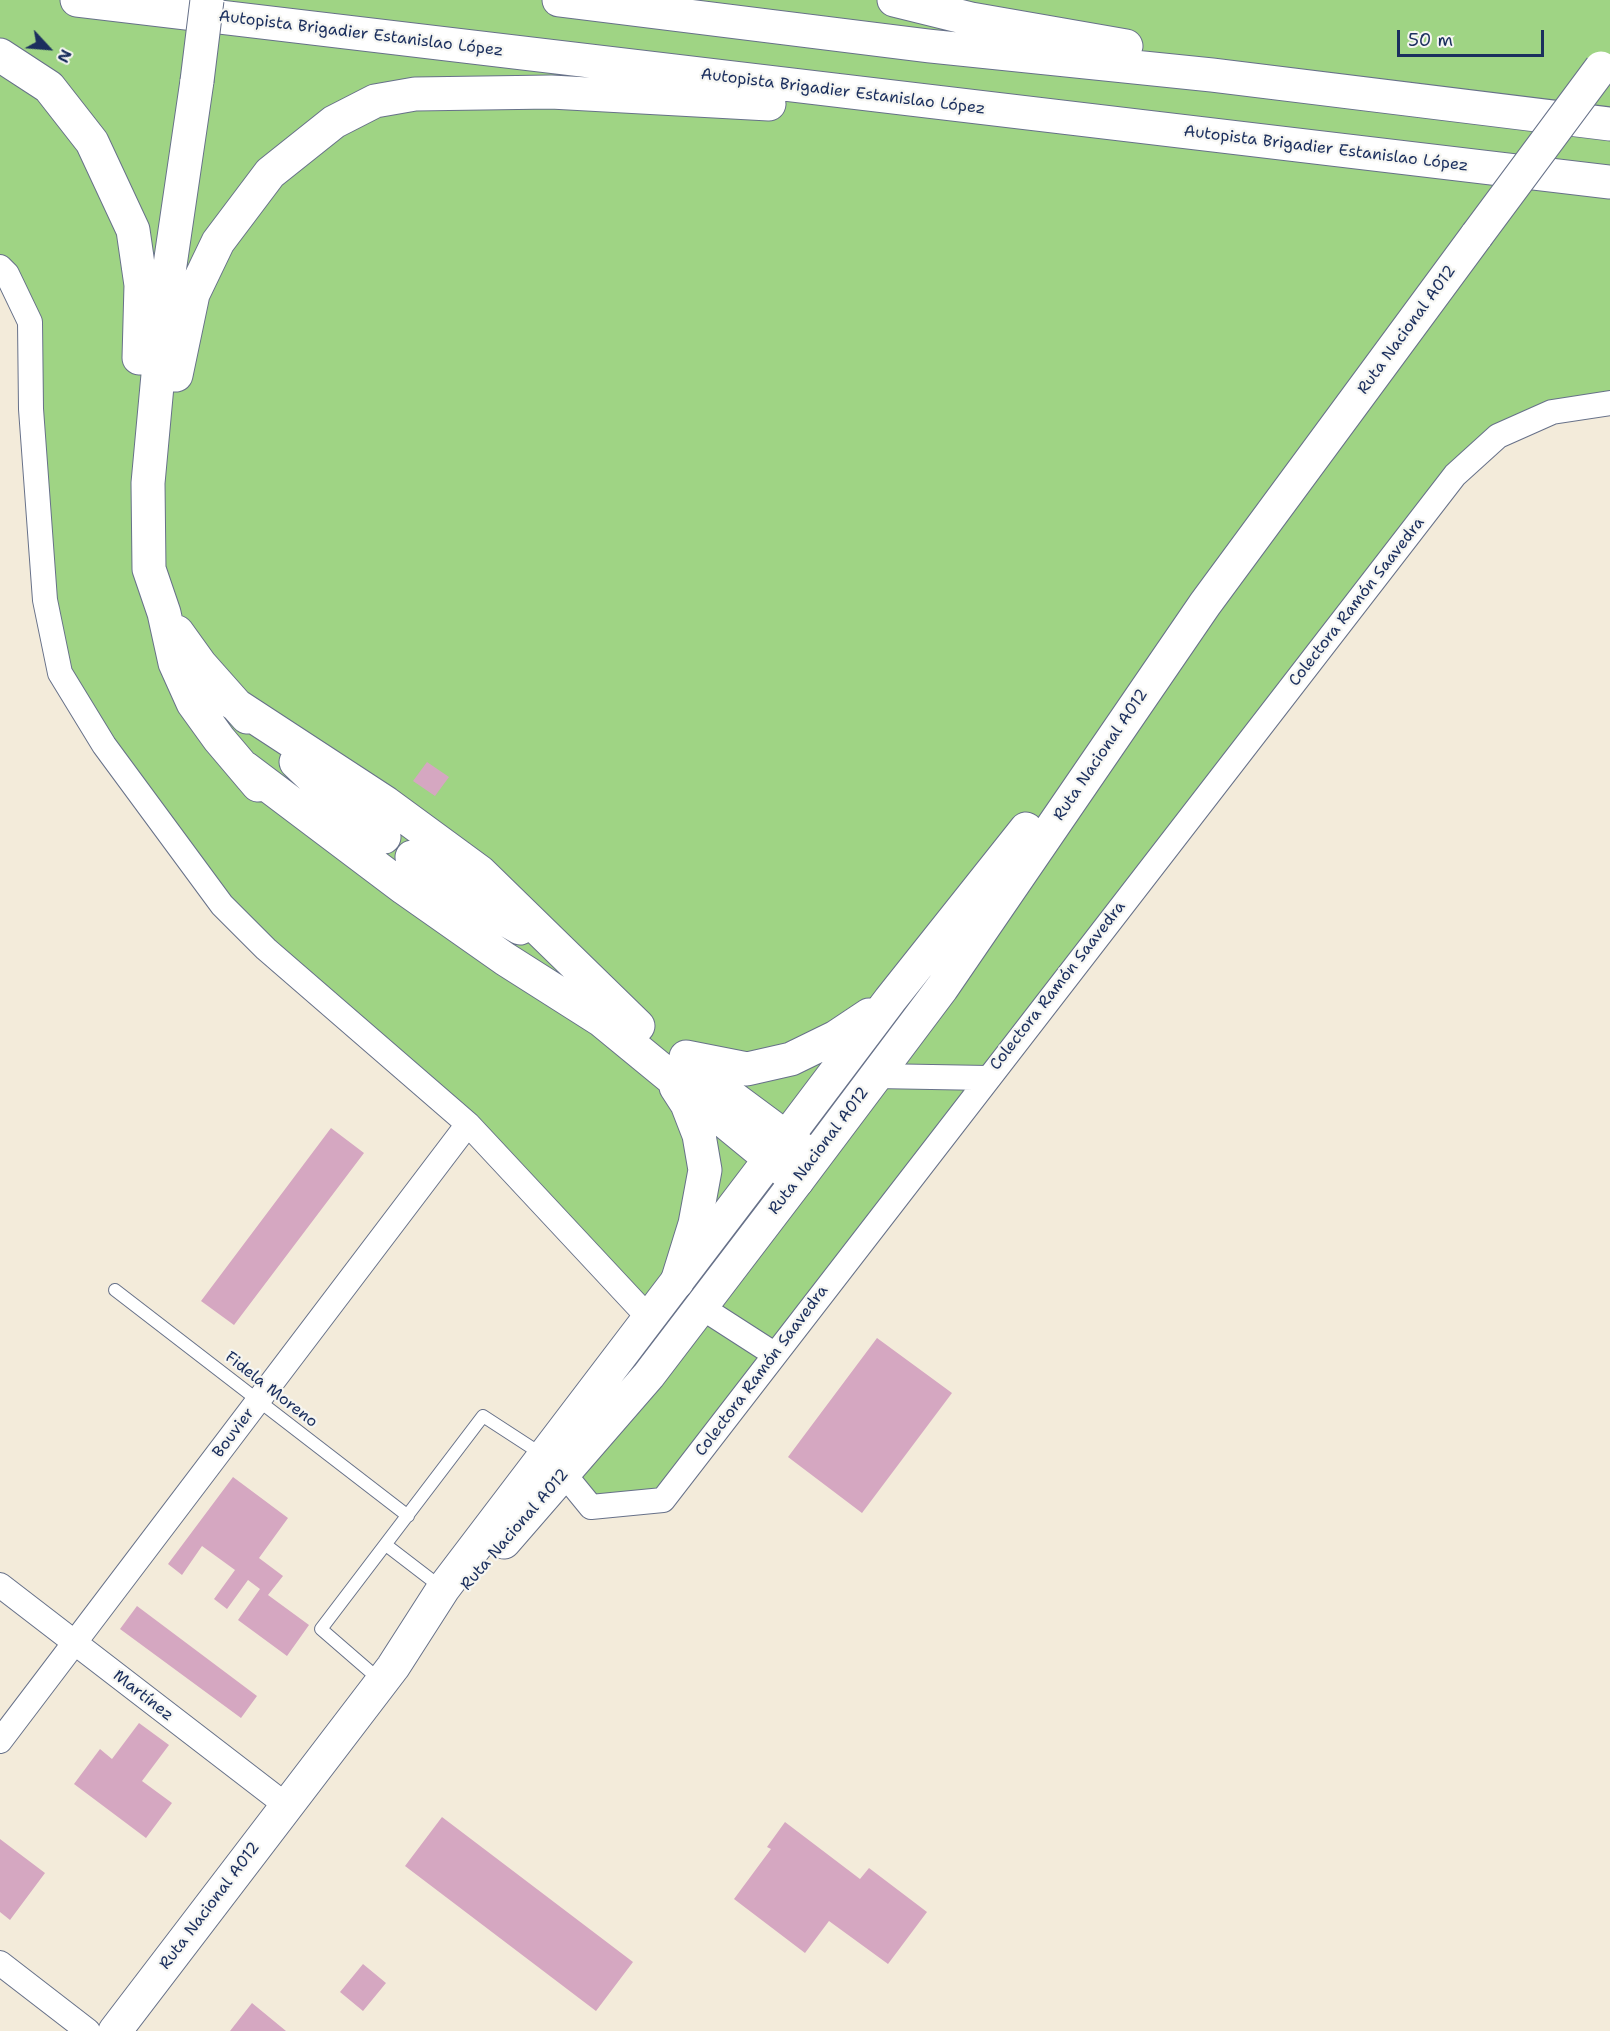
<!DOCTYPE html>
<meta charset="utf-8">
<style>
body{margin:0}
#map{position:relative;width:1610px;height:2031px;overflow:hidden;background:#f3ebda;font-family:"Shantell Sans",sans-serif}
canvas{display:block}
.north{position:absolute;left:18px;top:18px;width:60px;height:60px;-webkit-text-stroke:4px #f6f6f2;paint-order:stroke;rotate:116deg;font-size:16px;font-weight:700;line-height:24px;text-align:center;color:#1b2f5e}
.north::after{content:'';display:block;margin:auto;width:21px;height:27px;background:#1b2f5e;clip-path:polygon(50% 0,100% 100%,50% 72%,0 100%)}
.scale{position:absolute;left:1397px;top:30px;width:147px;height:27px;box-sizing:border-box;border:3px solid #1b2f5e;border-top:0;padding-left:8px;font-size:18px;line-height:21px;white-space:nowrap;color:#1b2f5e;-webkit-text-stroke:4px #f6f6f2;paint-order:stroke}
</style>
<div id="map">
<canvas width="1610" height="2031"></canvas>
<div class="north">N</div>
<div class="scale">50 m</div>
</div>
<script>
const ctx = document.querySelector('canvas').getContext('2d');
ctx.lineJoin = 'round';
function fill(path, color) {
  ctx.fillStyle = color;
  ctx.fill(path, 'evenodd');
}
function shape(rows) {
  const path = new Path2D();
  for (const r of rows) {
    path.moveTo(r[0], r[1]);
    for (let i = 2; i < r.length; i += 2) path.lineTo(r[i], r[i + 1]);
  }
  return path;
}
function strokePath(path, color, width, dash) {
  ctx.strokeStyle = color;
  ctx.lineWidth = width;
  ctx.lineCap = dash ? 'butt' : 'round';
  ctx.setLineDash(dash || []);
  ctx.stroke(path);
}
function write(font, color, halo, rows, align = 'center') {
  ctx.font = font + ' "Shantell Sans",sans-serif';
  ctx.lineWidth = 4.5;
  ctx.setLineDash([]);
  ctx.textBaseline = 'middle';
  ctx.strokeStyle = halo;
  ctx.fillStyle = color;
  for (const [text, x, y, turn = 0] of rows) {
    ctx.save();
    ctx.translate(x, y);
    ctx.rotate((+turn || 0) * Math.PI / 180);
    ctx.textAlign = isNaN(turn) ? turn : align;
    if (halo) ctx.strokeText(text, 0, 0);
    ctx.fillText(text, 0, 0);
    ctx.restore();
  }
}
fill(shape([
 [0,0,1610,0,1610,403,1498,436,663,1500,591,1507,564,1474,648,1319,468,1124,266,949,60,673,30,323,0,267]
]), '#9fd484');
fill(shape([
 [427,762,449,777,435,796,413,781],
 [331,1128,364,1153,234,1325,201,1301],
 [877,1338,952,1393,862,1513,788,1457],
 [233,1477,288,1518,259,1558,283,1576,268,1595,309,1625,287,1656,238,1620,260,1589,248,1580,227,1609,214,1599,235,1570,202,1546,182,1575,168,1564],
 [137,1606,257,1696,241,1718,120,1629],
 [139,1723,169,1745,142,1781,172,1803,146,1838,74,1784,100,1749,112,1759],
 [442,1817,633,1962,596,2011,405,1866],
 [785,1822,860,1879,869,1868,927,1912,888,1964,829,1921,805,1953,734,1899,771,1849,767,1847],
 [0,1839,45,1873,10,1920,0,1912],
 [363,1964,386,1983,363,2011,340,1992],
 [252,2003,286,2031,230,2031]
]), '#d5a7c1');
const lane = shape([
 [115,1290,408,1516],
 [386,1545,442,1588],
 [381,1681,321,1629,483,1416,543,1455]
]);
const street = shape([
 [0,267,7,274,30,322,31,409,45,600,60,673,104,745,222,905,266,949,468,1124,649,1318],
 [876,1076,987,1078],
 [701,1307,774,1354],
 [564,1474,591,1507,663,1500,1455,475,1498,436,1552,412,1610,403],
 [0,1585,287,1806],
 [0,1741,468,1124],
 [0,1963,88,2031]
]);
const primary = shape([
 [504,1542,649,1375,797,1181],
 [115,2031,393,1667,443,1589,770,1159]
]);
const highway = shape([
 [77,0,1610,182],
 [559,0,929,46,1212,75,1610,124],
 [894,0,971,19,1126,46],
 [0,55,49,87,92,142,133,230,141,285,139,358],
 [197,81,165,299,148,483,149,569,164,613,175,663,193,703,219,739,258,785],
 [176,375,193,294,218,242,270,173,334,122,375,101,415,94,551,92,769,104],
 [177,632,200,664,247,717],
 [230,701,386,803,480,872,638,1026],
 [296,762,342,806,384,837],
 [245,768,404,888,505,959,601,1020,797,1181,942,988,1205,604,1477,235],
 [412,857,463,895,520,928],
 [686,1057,747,1069,791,1059,836,1037,869,1015],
 [698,1072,814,1158],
 [676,1087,687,1104,699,1135,705,1170,695,1224,677,1282],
 [773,1155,890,1000,1026,829]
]);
strokePath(lane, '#677189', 14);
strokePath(street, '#677189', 26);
strokePath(primary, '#677189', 35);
strokePath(highway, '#677189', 35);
strokePath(lane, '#fff', 12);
strokePath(street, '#fff', 24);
strokePath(primary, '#fff', 33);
strokePath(highway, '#fff', 33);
const highwayBridge = shape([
 [197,81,207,0],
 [1477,235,1601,68]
]);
strokePath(highwayBridge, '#677189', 35, []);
strokePath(highwayBridge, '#fff', 33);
write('16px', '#1b2f5e', '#f6f6f2', [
 ["Autopista Brigadier Estanislao López",361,34,7],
 ["Autopista Brigadier Estanislao López",843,92,7],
 ["Autopista Brigadier Estanislao López",1326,149,7],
 ["Ruta Nacional A012",1407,330,-54],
 ["Colectora Ramón Saavedra",1357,602,-52],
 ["Ruta Nacional A012",1101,755,-56],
 ["Colectora Ramón Saavedra",1058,986,-52],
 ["Ruta Nacional A012",819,1151,-53],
 ["Colectora Ramón Saavedra",762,1371,-53],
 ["Fidela Moreno",271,1390,38],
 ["Bouvier",234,1433,-53],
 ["Ruta Nacional A012",515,1530,-49],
 ["Martínez",143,1696,38],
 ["Ruta Nacional A012",210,1906,-53]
]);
</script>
